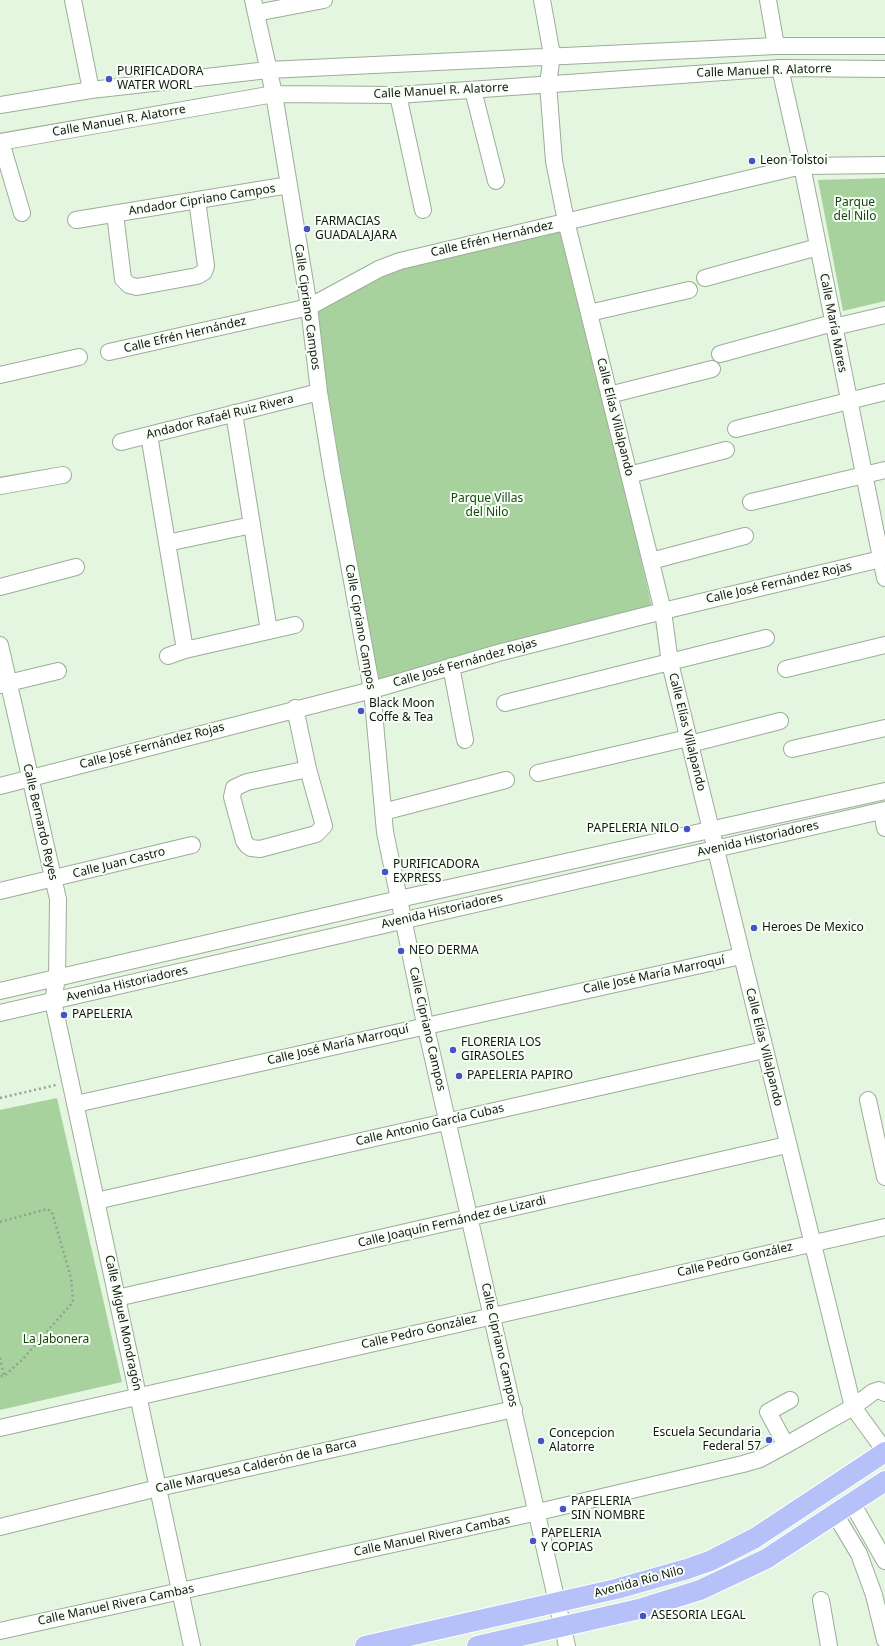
<!DOCTYPE html>
<meta charset="utf-8">
<style>
body{margin:0}
canvas{display:block;background:#e4f5e0}
</style>
<canvas width="885" height="1646"></canvas>
<script>
const ctx = document.querySelector('canvas').getContext('2d');
ctx.lineJoin = 'round';
function fill(path, color) {
  ctx.fillStyle = color;
  ctx.fill(path, 'evenodd');
}
function shape(rows) {
  const path = new Path2D();
  for (const r of rows) {
    path.moveTo(r[0], r[1]);
    for (let i = 2; i < r.length; i += 2) path.lineTo(r[i], r[i + 1]);
  }
  return path;
}
function strokePath(path, color, width, dash) {
  ctx.strokeStyle = color;
  ctx.lineWidth = width;
  ctx.lineCap = dash ? 'butt' : 'round';
  ctx.setLineDash(dash || []);
  ctx.stroke(path);
}
function write(font, color, halo, rows, align = 'center') {
  ctx.font = font + ' "Noto Sans",sans-serif';
  ctx.lineWidth = 4;
  ctx.setLineDash([]);
  ctx.textBaseline = 'middle';
  ctx.strokeStyle = halo;
  ctx.fillStyle = color;
  for (const [text, x, y, turn = 0] of rows) {
    ctx.save();
    ctx.translate(x, y);
    ctx.rotate((+turn || 0) * Math.PI / 180);
    ctx.textAlign = isNaN(turn) ? turn : align;
    if (halo) ctx.strokeText(text, 0, 0);
    ctx.fillText(text, 0, 0);
    ctx.restore();
  }
}
fill(shape([
 [885,178,885,301,843,311,818,180],
 [564,224,652,607,376,682,314,309,388,266],
 [57,1098,122,1382,0,1410,0,1110]
]), '#a7d29e');
const minor = shape([
 [73,0,91,90],
 [253,0,274,94,309,307,319,392,332,472,372,690,385,832,424,1019,567,1646],
 [542,0,552,55,548,84,554,161,566,221,663,611,670,663,853,1407,885,1451],
 [768,0,776,46],
 [256,13,324,0],
 [780,68,802,166,885,578],
 [473,90,496,181],
 [398,95,423,210],
 [0,105,91,90,268,70,776,46,885,46],
 [0,142,274,94,398,95,780,68,885,69],
 [1,142,22,213],
 [115,214,123,279,129,285,137,287,197,276,204,272,206,266,197,200],
 [76,220,289,185],
 [705,278,818,247],
 [589,313,689,290],
 [834,327,885,315],
 [109,352,309,307,379,269,400,261,802,166,885,165],
 [720,354,833,323],
 [0,375,79,357],
 [609,395,712,369],
 [234,413,269,631],
 [736,429,885,392],
 [149,435,185,650],
 [121,442,319,392],
 [629,475,726,450],
 [0,486,63,475],
 [751,502,885,470],
 [167,543,252,525],
 [651,561,745,536],
 [0,587,76,567],
 [0,645,58,899,57,978,53,1001,192,1646],
 [168,656,185,650,295,625],
 [451,666,465,740],
 [786,669,885,645],
 [0,685,58,671],
 [505,703,766,638],
 [295,708,308,769,324,826,316,834,260,849,251,848,247,845,244,841,232,797,234,788,247,782,308,769],
 [690,744,780,721],
 [792,749,885,728],
 [538,773,688,738],
 [0,786,372,690,498,653,663,611,885,558],
 [882,811,885,828],
 [383,812,506,780],
 [0,891,192,845],
 [0,991,399,899,885,791],
 [0,1013,885,810],
 [868,1100,885,1177],
 [76,1104,741,956],
 [96,1201,764,1050],
 [117,1298,787,1145],
 [0,1428,885,1227],
 [786,1445,768,1412,790,1400],
 [852,1503,885,1561],
 [835,1514,859,1554,874,1595,885,1640],
 [0,1527,158,1488,514,1409],
 [821,1600,829,1646],
 [0,1631,538,1512,743,1464,760,1459,786,1445,853,1407,873,1392,879,1390,885,1393]
]);
const major = shape([
 [365,1646,616,1589,687,1569,710,1561,755,1538,885,1452],
 [477,1646,639,1609,700,1590,766,1559,885,1481]
]);
strokePath(minor, '#9cad99', 18);
strokePath(major, '#fff', 22);
strokePath(shape([
 [0,1098,56,1085],
 [0,1222,47,1209,52,1212,71,1278,73,1302,22,1360,4,1376,0,1376],
 [0,1358,4,1376]
]), '#93a090', 2.5, [2, 3]);
strokePath(minor, '#fff', 16);
strokePath(major, '#b6c1f9', 20);
for (const [x, y, r, color] of [
 [109,79,4,"#4852c7"],
 [752,161,4,"#4852c7"],
 [307,229,4,"#4852c7"],
 [361,711,4,"#4852c7"],
 [687,829,4,"#4852c7"],
 [385,872,4,"#4852c7"],
 [754,928,4,"#4852c7"],
 [401,951,4,"#4852c7"],
 [64,1015,4,"#4852c7"],
 [453,1050,4,"#4852c7"],
 [459,1076,4,"#4852c7"],
 [769,1440,4,"#4852c7"],
 [541,1441,4,"#4852c7"],
 [563,1509,4,"#4852c7"],
 [533,1541,4,"#4852c7"],
 [643,1616,4,"#4852c7"]
]) {
  const dot = new Path2D();
  dot.arc(x, y, r, 0, 2 * Math.PI);
  ctx.fillStyle = color;
  ctx.fill(dot);
  strokePath(dot, '#f8fff7', 1.5);
}
write('12px', '#121811', '#f8fff7', [
 ["Calle Manuel R. Alatorre",764,71,-2],
 ["Calle Manuel R. Alatorre",441,91,-3],
 ["Calle Manuel R. Alatorre",119,121,-10],
 ["Andador Cipriano Campos",202,200,-9],
 ["Calle Efrén Hernández",492,239,-13],
 ["Calle Cipriano Campos",307,307,82],
 ["Calle María Mares",833,323,79],
 ["Calle Efrén Hernández",185,335,-13],
 ["Andador Rafaél Ruiz Rivera",220,417,-14],
 ["Calle Elías Villalpando",615,417,76],
 ["Calle José Fernández Rojas",779,583,-13],
 ["Calle Cipriano Campos",360,627,80],
 ["Calle José Fernández Rojas",465,663,-16],
 ["Calle Elías Villalpando",687,732,76],
 ["Calle José Fernández Rojas",152,746,-15],
 ["Calle Bernardo Reyes",40,822,77],
 ["Avenida Historiadores",758,839,-13],
 ["Calle Juan Castro",119,863,-14],
 ["Avenida Historiadores",442,911,-13],
 ["Calle José María Marroquí",654,975,-12],
 ["Avenida Historiadores",127,984,-13],
 ["Calle Cipriano Campos",427,1029,77],
 ["Calle José María Marroquí",338,1045,-13],
 ["Calle Elías Villalpando",764,1047,76],
 ["Calle Antonio García Cubas",430,1125,-13],
 ["Calle Joaquín Fernández de Lizardi",452,1222,-13],
 ["Calle Pedro González",735,1260,-13],
 ["Calle Miguel Mondragón",123,1323,78],
 ["Calle Pedro González",419,1332,-13],
 ["Calle Cipriano Campos",499,1345,77],
 ["Calle Marquesa Calderón de la Barca",256,1466,-13],
 ["Calle Manuel Rivera Cambas",432,1536,-12],
 ["Avenida Río Nilo",639,1582,-15],
 ["Calle Manuel Rivera Cambas",116,1605,-12]
]);
write('12px', '#121811', '#f8fff7', [
 ["PURIFICADORA",117,72],
 ["WATER WORL",117,86],
 ["Leon Tolstoi",760,161],
 ["FARMACIAS",315,222],
 ["GUADALAJARA",315,236],
 ["Black Moon",369,704],
 ["Coffe & Tea",369,718],
 ["PAPELERIA NILO",679,829,"right"],
 ["PURIFICADORA",393,865],
 ["EXPRESS",393,879],
 ["Heroes De Mexico",762,928],
 ["NEO DERMA",409,951],
 ["PAPELERIA",72,1015],
 ["FLORERIA LOS",461,1043],
 ["GIRASOLES",461,1057],
 ["PAPELERIA PAPIRO",467,1076],
 ["Escuela Secundaria",761,1433,"right"],
 ["Federal 57",761,1447,"right"],
 ["Concepcion",549,1434],
 ["Alatorre",549,1448],
 ["PAPELERIA",571,1502],
 ["SIN NOMBRE",571,1516],
 ["PAPELERIA",541,1534],
 ["Y COPIAS",541,1548],
 ["ASESORIA LEGAL",651,1616]
], 'left');
write('12px', '#18450f', '#f8fff7', [
 ["Parque",855,203],
 ["del Nilo",855,217],
 ["Parque Villas",487,499],
 ["del Nilo",487,513],
 ["La Jabonera",56,1340]
]);
</script>
